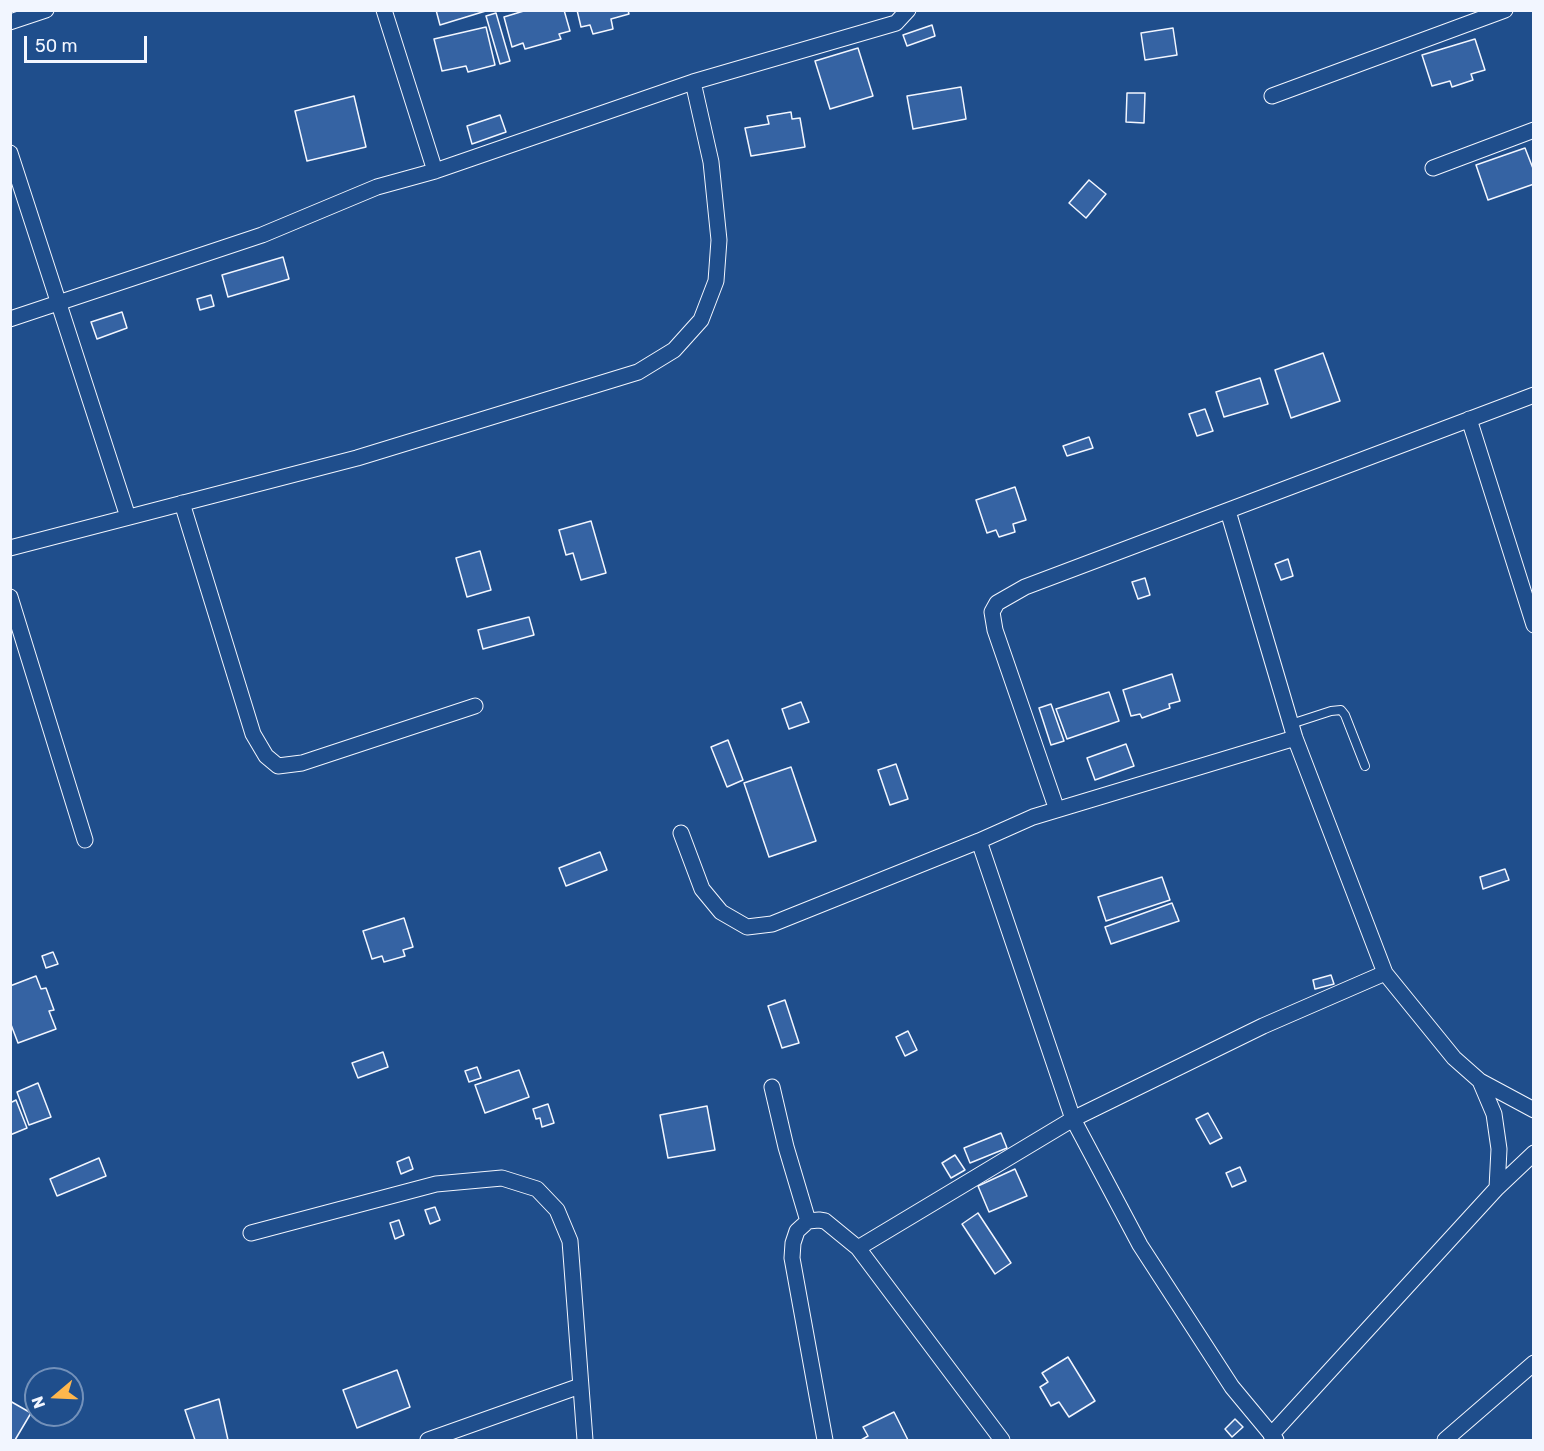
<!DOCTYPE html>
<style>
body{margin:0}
#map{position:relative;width:1544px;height:1451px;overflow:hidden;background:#1f4e8c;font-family:Rubik,sans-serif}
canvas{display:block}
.frame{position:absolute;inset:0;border:12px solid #f2f6ff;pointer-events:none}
.north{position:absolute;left:24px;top:1367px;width:60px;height:60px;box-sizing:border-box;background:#1f4e8c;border:2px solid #7391ba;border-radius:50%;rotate:251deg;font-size:16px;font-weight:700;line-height:24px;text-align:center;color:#f2f6ff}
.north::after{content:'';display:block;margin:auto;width:21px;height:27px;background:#ffb74d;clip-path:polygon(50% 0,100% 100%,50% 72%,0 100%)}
.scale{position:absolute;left:24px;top:36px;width:123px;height:27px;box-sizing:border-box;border:3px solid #f2f6ff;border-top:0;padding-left:8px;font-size:18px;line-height:21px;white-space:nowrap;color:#f2f6ff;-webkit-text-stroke:4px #1f4e8c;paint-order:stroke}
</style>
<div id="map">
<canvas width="1544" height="1451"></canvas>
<div class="frame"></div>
<div class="north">N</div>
<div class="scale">50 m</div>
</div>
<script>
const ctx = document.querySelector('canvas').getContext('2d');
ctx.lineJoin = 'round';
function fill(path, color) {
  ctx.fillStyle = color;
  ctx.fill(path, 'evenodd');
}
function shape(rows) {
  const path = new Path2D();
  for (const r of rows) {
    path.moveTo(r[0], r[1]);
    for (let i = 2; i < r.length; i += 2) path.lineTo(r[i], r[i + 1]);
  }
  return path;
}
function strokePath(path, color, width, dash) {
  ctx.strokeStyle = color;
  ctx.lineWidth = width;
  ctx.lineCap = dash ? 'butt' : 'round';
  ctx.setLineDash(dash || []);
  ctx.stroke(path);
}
const building = shape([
 [436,10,489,10,440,25,436,10],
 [527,10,564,10,570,31,559,34,561,39,525,49,523,43,512,47,504,17,527,10],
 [577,10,628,10,629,14,611,19,613,29,593,34,590,25,581,27,577,10],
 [496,13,510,61,500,64,486,16,496,13],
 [932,25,935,36,907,46,903,35,932,25],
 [486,27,495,65,468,72,466,66,442,71,434,39,486,27],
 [1173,28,1177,55,1145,60,1141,33,1173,28],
 [1475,39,1485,70,1471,74,1473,80,1452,87,1450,81,1432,86,1422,55,1475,39],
 [858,48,873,96,830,109,815,61,858,48],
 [961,87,966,119,913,129,907,96,961,87],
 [1127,93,1145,93,1144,123,1126,122,1127,93],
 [354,96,366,147,307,161,295,111,354,96],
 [791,112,792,119,800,118,805,147,751,156,745,128,769,124,767,116,791,112],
 [500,115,506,132,472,144,467,126,500,115],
 [1525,148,1534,171,1534,184,1488,200,1476,165,1525,148],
 [1089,180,1106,194,1086,218,1069,203,1089,180],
 [283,257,289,279,228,297,222,275,283,257],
 [211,295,214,306,200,310,197,299,211,295],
 [122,312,127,328,97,339,91,322,122,312],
 [1323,353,1340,401,1291,418,1275,370,1323,353],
 [1260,378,1268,404,1224,417,1216,392,1260,378],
 [1205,409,1213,431,1197,436,1189,414,1205,409],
 [1089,437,1093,448,1067,456,1063,446,1089,437],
 [1015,487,1026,520,1013,524,1015,532,999,537,996,530,987,533,976,500,1015,487],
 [591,521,606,573,581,580,573,553,566,555,559,530,591,521],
 [480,551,491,590,467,597,456,558,480,551],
 [1288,559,1293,576,1281,580,1275,564,1288,559],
 [1145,578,1150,595,1138,599,1132,582,1145,578],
 [529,617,534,635,483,649,478,630,529,617],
 [1172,674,1180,701,1169,704,1170,708,1142,718,1140,714,1131,716,1123,690,1172,674],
 [1109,692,1119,721,1067,739,1056,709,1109,692],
 [801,702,809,722,789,729,782,709,801,702],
 [1051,704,1064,741,1051,745,1039,708,1051,704],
 [728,740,743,780,727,787,711,747,728,740],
 [1126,744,1134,766,1095,780,1087,758,1126,744],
 [896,764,908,799,890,805,878,770,896,764],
 [791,767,816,841,769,857,744,783,791,767],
 [600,852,607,870,566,886,559,868,600,852],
 [1505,869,1509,880,1483,889,1480,877,1505,869],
 [1162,877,1170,900,1106,921,1098,897,1162,877],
 [1172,903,1179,921,1111,944,1105,927,1172,903],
 [404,918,413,947,403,950,405,956,384,962,382,956,372,959,363,931,404,918],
 [53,952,58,964,46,968,42,956,53,952],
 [1331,975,1334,984,1315,989,1313,980,1331,975],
 [36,976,41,989,46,988,54,1010,49,1011,56,1029,18,1043,10,1022,10,986,36,976],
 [785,1000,799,1043,782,1048,768,1006,785,1000],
 [908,1031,917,1050,905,1056,896,1037,908,1031],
 [383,1052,388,1067,358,1078,352,1063,383,1052],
 [477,1067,481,1078,469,1082,465,1071,477,1067],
 [519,1070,529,1097,485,1113,475,1085,519,1070],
 [38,1083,51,1117,29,1125,17,1092,38,1083],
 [16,1100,27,1128,10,1135,10,1103,16,1100],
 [548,1104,554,1123,542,1127,540,1118,536,1119,533,1109,548,1104],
 [707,1106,715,1150,668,1158,660,1115,707,1106],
 [1208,1113,1222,1138,1210,1144,1196,1119,1208,1113],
 [1001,1133,1007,1148,970,1163,964,1148,1001,1133],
 [955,1155,965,1170,951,1178,942,1163,955,1155],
 [409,1157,413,1169,401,1174,397,1162,409,1157],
 [99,1158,106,1176,57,1196,50,1179,99,1158],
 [1240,1167,1246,1181,1232,1187,1226,1173,1240,1167],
 [1015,1169,1027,1196,989,1212,978,1186,1015,1169],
 [435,1207,440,1220,430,1224,425,1210,435,1207],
 [978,1213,1011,1263,995,1274,962,1224,978,1213],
 [399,1220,404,1235,395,1239,390,1223,399,1220],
 [1068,1357,1095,1401,1069,1417,1059,1402,1051,1406,1040,1387,1048,1382,1042,1373,1068,1357],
 [397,1370,410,1407,357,1428,343,1390,397,1370],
 [219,1399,228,1440,195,1440,185,1410,219,1399],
 [10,1401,31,1413,15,1440,10,1440,10,1401],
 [894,1412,908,1440,861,1440,868,1436,863,1427,894,1412],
 [1235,1419,1243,1427,1232,1437,1225,1429,1235,1419]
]);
fill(building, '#3563a3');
strokePath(building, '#f2f6ff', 1.5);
const lane = shape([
 [1291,724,1331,711,1341,710,1345,715,1365,766]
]);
const street = shape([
 [384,10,435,171],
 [10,22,46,10],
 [1272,96,1505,10],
 [10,153,128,517],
 [1433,168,1534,130],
 [10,319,262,235,377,187,435,171,693,82,896,23,908,10],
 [1469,419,1534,625],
 [182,503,253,734,266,756,278,766,302,763,475,706],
 [1228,511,1295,738,1385,973,1454,1058,1480,1081,1534,1110],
 [10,548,357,458,638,372,674,350,701,320,716,281,719,240,711,162,693,82],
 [10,597,85,840],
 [1057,810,995,630,992,612,997,603,1025,587,1534,395],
 [681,833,702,889,721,912,747,927,772,924,979,841,1033,817,1295,738],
 [979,841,1073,1119,1140,1245,1232,1387,1276,1440],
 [1480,1081,1494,1114,1499,1149,1497,1188],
 [772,1087,786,1147,808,1221],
 [251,1233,436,1184,502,1178,537,1189,557,1210,570,1241,585,1440],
 [858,1248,1073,1119,1263,1026,1385,973],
 [1271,1435,1497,1188,1534,1153],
 [428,1440,580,1386],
 [825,1440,792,1258,793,1243,797,1231,808,1221,819,1220,825,1221,858,1248,1002,1440],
 [1445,1440,1534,1363]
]);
strokePath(lane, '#f2f6ff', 10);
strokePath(street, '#f2f6ff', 17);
strokePath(lane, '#1f4e8c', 8);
strokePath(street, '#1f4e8c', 15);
</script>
